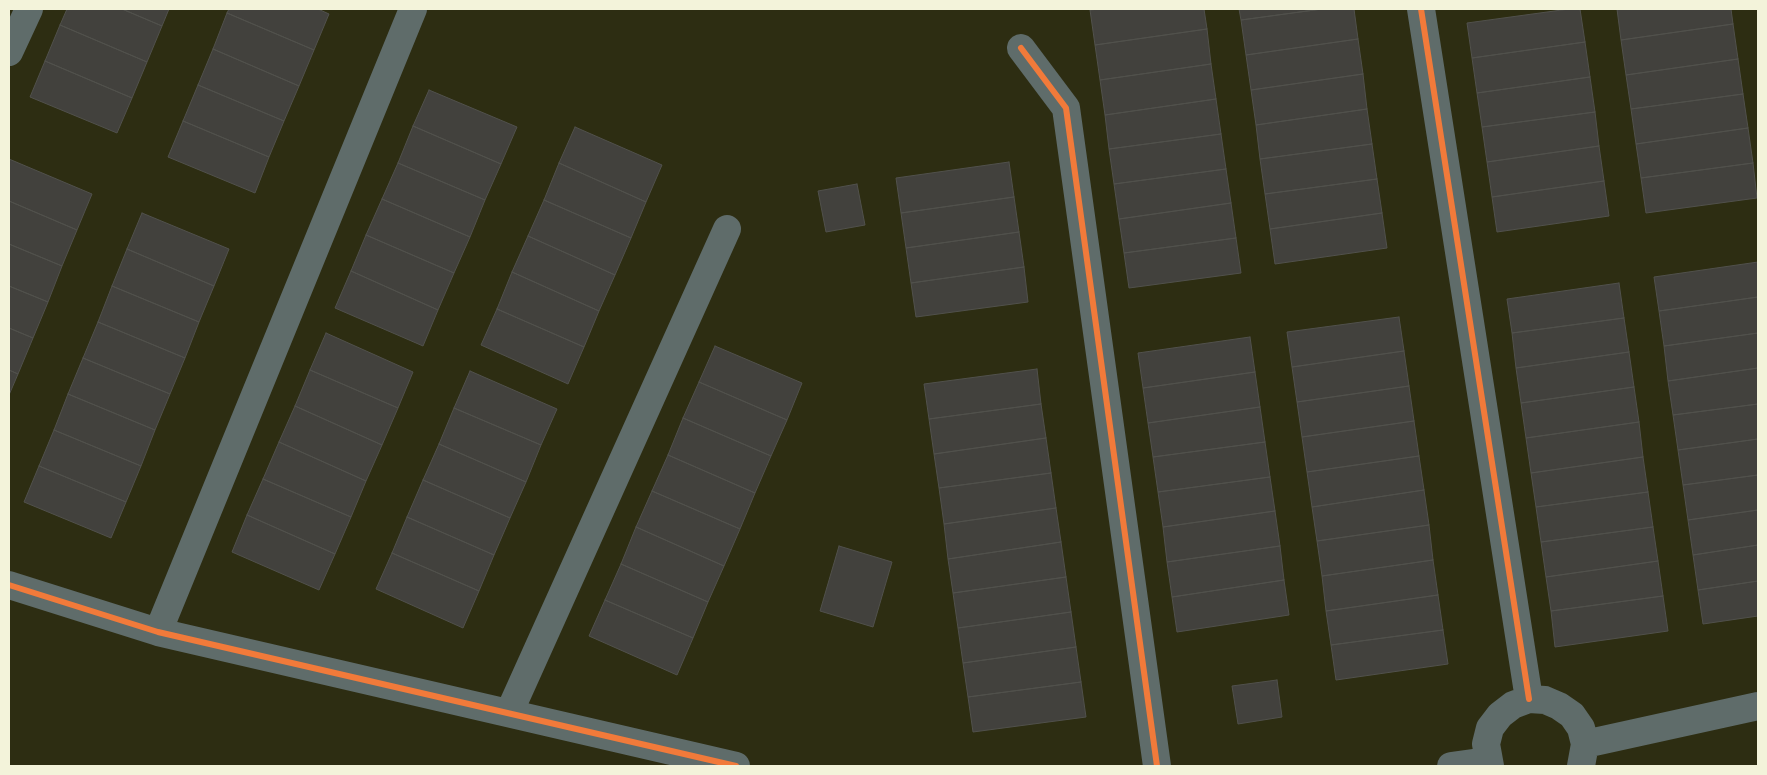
<!DOCTYPE html>
<style>
body{margin:0}
#map{position:relative;width:1767px;height:775px;overflow:hidden;background:#2d2d12;font-family:Montserrat,sans-serif}
canvas{display:block}
.frame{position:absolute;inset:0;border:10px solid #f3f3da;pointer-events:none}
</style>
<div id="map">
<canvas width="1767" height="775"></canvas>
<div class="frame"></div>
</div>
<script>
const ctx = document.querySelector('canvas').getContext('2d');
ctx.lineJoin = 'round';
function fill(path, color) {
  ctx.fillStyle = color;
  ctx.fill(path, 'evenodd');
}
function shape(rows) {
  const path = new Path2D();
  for (const r of rows) {
    path.moveTo(r[0], r[1]);
    for (let i = 2; i < r.length; i += 2) path.lineTo(r[i], r[i + 1]);
  }
  return path;
}
function strokePath(path, color, width, dash) {
  ctx.strokeStyle = color;
  ctx.lineWidth = width;
  ctx.lineCap = dash ? 'butt' : 'round';
  ctx.setLineDash(dash || []);
  ctx.stroke(path);
}
const building = shape([
 [67,9,122,9,162,26,147,62,60,25,67,9],
 [122,9,169,9,162,26,122,9],
 [229,9,318,9,329,14,314,50,227,13,229,9],
 [1100,9,1204,9,1207,29,1095,45,1090,10,1100,9],
 [1239,9,1322,9,1241,20,1239,9],
 [1322,9,1354,9,1358,39,1246,55,1241,20,1322,9],
 [1569,9,1580,9,1585,42,1472,58,1467,23,1569,9],
 [1617,9,1731,9,1733,24,1621,40,1617,9],
 [227,13,314,50,299,86,213,49,227,13],
 [1733,24,1738,59,1626,75,1621,40,1733,24],
 [60,25,147,62,132,98,45,61,60,25],
 [1207,29,1211,64,1100,80,1095,45,1207,29],
 [1358,39,1363,74,1251,90,1246,55,1358,39],
 [1585,42,1590,77,1477,93,1472,58,1585,42],
 [213,49,299,86,284,121,198,85,213,49],
 [1738,59,1743,94,1631,109,1626,75,1738,59],
 [45,61,132,98,117,133,30,97,45,61],
 [1211,64,1216,99,1105,115,1100,80,1211,64],
 [1363,74,1367,109,1256,125,1251,90,1363,74],
 [1590,77,1595,112,1482,127,1477,93,1590,77],
 [198,85,284,121,269,157,183,121,198,85],
 [429,90,517,127,501,164,413,126,429,90],
 [1743,94,1748,128,1636,144,1631,109,1743,94],
 [1216,99,1221,134,1109,149,1105,115,1216,99],
 [1367,109,1372,144,1260,159,1256,125,1367,109],
 [1595,112,1599,146,1487,162,1482,127,1595,112],
 [183,121,269,157,255,193,168,157,183,121],
 [413,126,501,164,485,200,398,163,413,126],
 [575,127,662,165,646,202,559,163,575,127],
 [1748,128,1753,163,1641,178,1636,144,1748,128],
 [1221,134,1226,169,1114,184,1109,149,1221,134],
 [1372,144,1377,179,1265,194,1260,159,1372,144],
 [1599,146,1604,181,1492,197,1487,162,1599,146],
 [9,159,92,194,77,230,9,201,9,159],
 [1009,162,1014,197,901,213,896,178,1009,162],
 [398,163,485,200,470,237,382,199,398,163],
 [559,163,646,202,631,238,544,200,559,163],
 [1753,163,1757,198,1646,213,1641,178,1753,163],
 [1226,169,1231,203,1119,219,1114,184,1226,169],
 [1377,179,1382,213,1270,229,1265,194,1377,179],
 [1604,181,1609,216,1497,232,1492,197,1604,181],
 [857,184,865,225,826,232,818,191,857,184],
 [1014,197,1019,232,906,248,901,213,1014,197],
 [382,199,470,237,454,273,366,235,382,199],
 [544,200,631,238,615,275,528,236,544,200],
 [9,201,77,230,62,266,9,244,9,201],
 [1231,203,1236,238,1124,253,1119,219,1231,203],
 [142,213,229,249,214,286,127,249,142,213],
 [1382,213,1387,248,1275,264,1270,229,1382,213],
 [1019,232,1024,267,911,283,906,248,1019,232],
 [366,235,454,273,438,310,351,271,366,235],
 [528,236,615,275,599,311,512,272,528,236],
 [1236,238,1241,273,1129,288,1124,253,1236,238],
 [9,244,62,266,48,302,9,286,9,244],
 [127,249,214,286,199,322,112,286,127,249],
 [1758,262,1758,297,1659,311,1654,277,1758,262],
 [1024,267,1028,302,916,317,911,283,1024,267],
 [351,271,438,310,423,346,335,308,351,271],
 [512,272,599,311,584,347,497,309,512,272],
 [1619,283,1624,318,1512,333,1507,299,1619,283],
 [9,286,48,302,33,338,9,328,9,286],
 [112,286,199,322,185,358,98,322,112,286],
 [1758,297,1758,333,1664,346,1659,311,1758,297],
 [497,309,584,347,568,384,481,345,497,309],
 [1399,317,1404,351,1292,367,1287,332,1399,317],
 [1624,318,1629,352,1516,368,1512,333,1624,318],
 [98,322,185,358,170,394,83,358,98,322],
 [9,328,33,338,18,374,9,370,9,328],
 [326,333,413,372,398,408,310,370,326,333],
 [1758,333,1758,368,1668,381,1664,346,1758,333],
 [1250,337,1255,372,1143,388,1138,353,1250,337],
 [715,346,802,383,787,420,699,382,715,346],
 [1404,351,1409,386,1297,402,1292,367,1404,351],
 [1629,352,1634,387,1521,403,1516,368,1629,352],
 [83,358,170,394,155,430,68,394,83,358],
 [1758,368,1758,404,1673,415,1668,381,1758,368],
 [1037,369,1041,404,929,419,924,384,1037,369],
 [9,370,18,374,9,395,9,370],
 [310,370,398,408,382,445,295,406,310,370],
 [470,371,557,409,541,445,454,408,470,371],
 [1255,372,1260,407,1148,423,1143,388,1255,372],
 [699,382,787,420,771,456,683,418,699,382],
 [1409,386,1414,421,1302,437,1297,402,1409,386],
 [1634,387,1639,422,1526,438,1521,403,1634,387],
 [68,394,155,430,141,466,54,430,68,394],
 [1041,404,1046,438,934,454,929,419,1041,404],
 [1758,404,1758,439,1678,450,1673,415,1758,404],
 [295,406,382,445,366,481,279,442,295,406],
 [1260,407,1265,442,1153,457,1148,423,1260,407],
 [454,408,541,445,526,482,439,444,454,408],
 [683,418,771,456,755,493,668,455,683,418],
 [1414,421,1419,456,1307,472,1302,437,1414,421],
 [1639,422,1643,457,1531,473,1526,438,1639,422],
 [54,430,141,466,126,502,39,466,54,430],
 [1046,438,1051,473,939,488,934,454,1046,438],
 [1758,439,1758,475,1683,485,1678,450,1758,439],
 [279,442,366,481,351,517,263,479,279,442],
 [1265,442,1270,477,1158,492,1153,457,1265,442],
 [439,444,526,482,510,518,423,480,439,444],
 [668,455,755,493,740,529,652,491,668,455],
 [1419,456,1424,490,1312,507,1307,472,1419,456],
 [1643,457,1648,492,1536,507,1531,473,1643,457],
 [39,466,126,502,111,538,24,502,39,466],
 [1051,473,1056,508,944,524,939,488,1051,473],
 [1758,475,1758,510,1688,520,1683,485,1758,475],
 [1270,477,1275,511,1163,527,1158,492,1270,477],
 [263,479,351,517,335,554,247,515,263,479],
 [423,480,510,518,494,555,407,517,423,480],
 [1424,490,1429,525,1317,541,1312,507,1424,490],
 [652,491,740,529,724,566,636,527,652,491],
 [1648,492,1653,527,1541,542,1536,507,1648,492],
 [1056,508,1061,542,948,559,944,524,1056,508],
 [1758,510,1758,545,1693,555,1688,520,1758,510],
 [1275,511,1280,546,1167,562,1163,527,1275,511],
 [247,515,335,554,319,590,232,552,247,515],
 [407,517,494,555,479,591,392,553,407,517],
 [1429,525,1433,560,1322,576,1317,541,1429,525],
 [636,527,724,566,708,602,621,564,636,527],
 [1653,527,1658,561,1546,577,1541,542,1653,527],
 [1061,542,1066,577,953,593,948,559,1061,542],
 [1758,545,1758,581,1698,590,1693,555,1758,545],
 [839,546,892,562,873,627,820,611,839,546],
 [1280,546,1284,580,1172,597,1167,562,1280,546],
 [392,553,479,591,463,628,376,589,392,553],
 [1433,560,1438,595,1326,611,1322,576,1433,560],
 [1658,561,1663,596,1551,611,1546,577,1658,561],
 [621,564,708,602,693,638,605,600,621,564],
 [1066,577,1071,612,958,628,953,593,1066,577],
 [1284,580,1289,615,1177,632,1172,597,1284,580],
 [1758,581,1758,616,1703,624,1698,590,1758,581],
 [1438,595,1443,630,1331,645,1326,611,1438,595],
 [1663,596,1668,631,1555,647,1551,611,1663,596],
 [605,600,693,638,677,675,589,636,605,600],
 [1071,612,1076,647,963,663,958,628,1071,612],
 [1443,630,1448,664,1336,680,1331,645,1443,630],
 [1076,647,1081,682,968,697,963,663,1076,647],
 [1277,680,1282,717,1238,724,1232,686,1277,680],
 [1081,682,1086,717,973,732,968,697,1081,682]
]);
fill(building, '#42413d');
strokePath(building, '#51514c', 1);
strokePath(shape([
 [1421,9,1529,699],
 [1021,48,1066,108,1157,766],
 [9,52,29,9],
 [9,585,158,632,736,766],
 [158,632,413,9],
 [509,713,727,229],
 [1585,744,1758,706],
 [1451,766,1487,761],
 [1490,766,1486,744,1490,728,1500,715,1513,705,1529,699,1545,700,1559,706,1572,715,1581,728,1585,744,1581,766]
]), '#5f6c6a', 28);
strokePath(shape([
 [1421,9,1529,699],
 [1021,48,1066,108,1157,766],
 [9,585,158,632,736,766]
]), '#f17a3a', 6);
</script>
